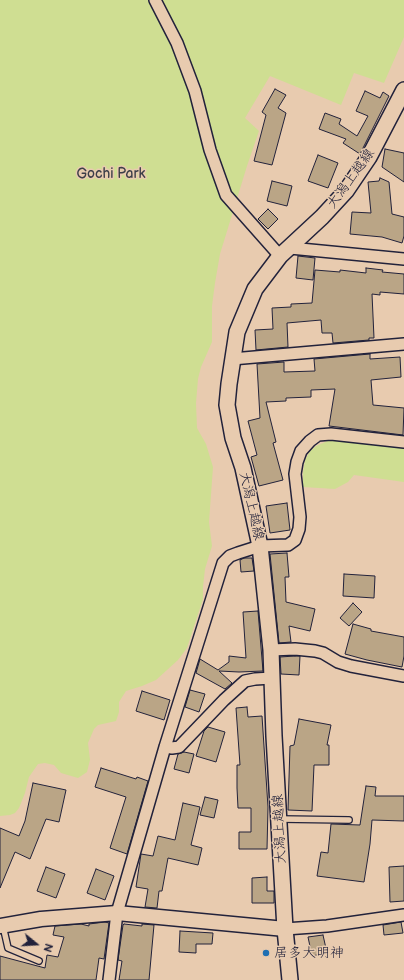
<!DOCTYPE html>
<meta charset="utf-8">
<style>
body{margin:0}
#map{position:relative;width:404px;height:980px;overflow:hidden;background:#e8cbaf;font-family:"Balsamiq Sans",sans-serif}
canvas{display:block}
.north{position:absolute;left:16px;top:924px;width:40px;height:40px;-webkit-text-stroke:3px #e8cbaf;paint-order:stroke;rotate:108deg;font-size:11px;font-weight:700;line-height:16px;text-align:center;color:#22223b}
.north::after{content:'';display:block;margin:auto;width:14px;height:18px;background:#22223b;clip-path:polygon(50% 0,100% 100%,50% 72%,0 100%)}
</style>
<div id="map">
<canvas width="404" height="980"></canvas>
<div class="north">N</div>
</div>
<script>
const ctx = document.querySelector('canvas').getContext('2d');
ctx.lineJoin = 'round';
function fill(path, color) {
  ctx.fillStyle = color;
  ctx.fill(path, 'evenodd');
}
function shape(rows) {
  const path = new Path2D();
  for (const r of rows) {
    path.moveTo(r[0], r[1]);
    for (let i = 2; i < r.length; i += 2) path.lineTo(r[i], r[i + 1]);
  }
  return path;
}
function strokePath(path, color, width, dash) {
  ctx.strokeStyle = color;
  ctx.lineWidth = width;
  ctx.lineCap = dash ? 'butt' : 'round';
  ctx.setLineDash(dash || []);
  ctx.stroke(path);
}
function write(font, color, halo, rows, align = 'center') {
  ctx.font = font + ' "Balsamiq Sans","Klee One",sans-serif';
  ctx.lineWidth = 3;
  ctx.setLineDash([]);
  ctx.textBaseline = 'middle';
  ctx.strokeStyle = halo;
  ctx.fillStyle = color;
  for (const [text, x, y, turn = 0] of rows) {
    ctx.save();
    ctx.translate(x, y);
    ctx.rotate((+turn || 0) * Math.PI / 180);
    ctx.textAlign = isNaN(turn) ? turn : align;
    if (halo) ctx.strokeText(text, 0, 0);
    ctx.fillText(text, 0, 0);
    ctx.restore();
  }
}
fill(shape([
 [0,0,404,0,404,37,384,83,354,73,341,105,270,76,245,118,259,131,247,166,220,254,215,283,212,306,212,342,201,367,198,379,196,403,197,428,206,444,213,467,209,522,212,546,205,569,203,587,203,599,187,648,178,660,156,680,142,686,126,691,119,702,119,712,116,721,98,725,94,729,88,743,90,760,87,772,78,778,61,773,54,765,45,763,38,764,29,777,25,793,19,808,15,813,10,815,0,816],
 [330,440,404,448,404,482,354,475,348,482,335,489,303,487,303,472,305,460,310,451,316,446]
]), '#cfde92');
const building = shape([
 [275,89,286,95,278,108,286,113,272,165,254,161,266,115,262,112,275,89],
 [365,91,380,98,383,92,389,96,360,154,343,143,346,139,319,129,325,113,341,119,339,124,357,136,368,116,356,111,365,91],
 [385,149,404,153,404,182,382,167,385,149],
 [318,155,338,163,328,188,308,181,318,155],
 [380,178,389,182,392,214,404,217,404,236,402,243,382,237,350,234,352,212,371,213,368,182,379,181,380,178],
 [272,181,292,186,287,206,267,201,272,181],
 [268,209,278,219,268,229,258,219,268,209],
 [298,256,315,258,313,280,296,278,298,256],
 [366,268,383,270,382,272,404,274,404,294,380,292,380,295,372,294,374,338,369,338,369,340,333,343,332,333,322,333,321,320,287,323,288,347,256,350,255,330,273,329,272,308,291,307,291,304,312,303,315,270,340,272,340,270,366,273,366,268],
 [370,354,370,359,400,357,401,377,371,380,373,405,404,408,403,435,329,426,335,389,311,390,311,397,286,398,286,401,266,402,276,442,273,443,283,480,259,486,251,457,257,455,248,421,260,418,257,364,284,362,284,372,315,371,314,359,370,354],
 [287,503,290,530,270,533,266,506,287,503],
 [287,553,289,577,285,577,286,602,315,609,310,631,289,626,291,642,279,643,270,554,287,553],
 [244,558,252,558,254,571,241,572,240,560,244,558],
 [344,574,375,576,374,598,343,596,344,574],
 [353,603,362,612,349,626,340,618,353,603],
 [258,611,263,671,239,672,219,671,232,683,225,689,196,673,200,659,218,670,229,662,229,656,246,658,243,612,258,611],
 [353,624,371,629,371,631,404,637,404,656,402,667,367,660,345,654,353,624],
 [295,656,300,656,299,675,281,674,280,657,295,656],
 [190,690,205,694,199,712,185,707,190,690],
 [142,691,170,700,164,720,136,711,142,691],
 [247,707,248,717,262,716,268,807,267,849,239,849,239,832,251,832,251,808,238,808,237,788,237,765,240,765,236,708,247,707],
 [299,719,331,725,327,745,329,745,329,765,314,765,312,811,288,810,290,746,294,745,299,719],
 [208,727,225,732,216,762,196,756,204,731,208,727],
 [184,752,194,754,189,773,174,769,178,754,184,752],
 [101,768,136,779,137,777,148,781,127,854,110,848,126,797,95,787,101,768],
 [33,783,66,790,59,822,46,819,30,859,15,852,0,888,0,828,19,836,25,821,33,783],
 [366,786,376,787,375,796,404,796,404,821,372,820,370,844,364,882,317,876,321,852,328,853,331,824,360,825,366,786],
 [205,797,218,800,214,818,200,815,205,797],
 [183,803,200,807,191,845,202,848,198,865,168,858,162,891,159,891,157,908,145,907,148,889,136,887,141,854,153,856,158,836,175,840,183,803],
 [404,866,404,901,390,902,389,867,404,866],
 [46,867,65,874,56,898,37,891,46,867],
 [96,869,114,876,105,900,87,893,96,869],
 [267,877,267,891,274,891,274,903,252,903,252,878,267,877],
 [105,922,109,923,104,959,99,958,96,980,0,980,0,956,45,968,47,955,58,957,64,937,53,935,55,926,81,924,89,926,89,924,105,922],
 [401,922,403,933,384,935,383,925,401,922],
 [124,924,142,926,142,924,154,925,149,980,119,980,122,961,118,960,123,925,124,924],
 [180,931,213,933,212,944,196,944,196,953,179,952,180,931],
 [323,935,327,953,312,956,308,937,323,935]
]);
fill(building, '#baa586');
strokePath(building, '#22223b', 1);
const service = shape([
 [280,819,349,820],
 [3,926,8,948,39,961]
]);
const minor = shape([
 [155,0,177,43,195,91,210,150,226,195,280,256],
 [290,248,404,259],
 [232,359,404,344],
 [271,650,295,649,315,651,323,653,338,662,351,666,404,676],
 [165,747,172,748,179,747,224,700,245,681,255,679,272,678],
 [285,929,327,926,404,915],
 [109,980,117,913,165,747,223,563,230,556,238,553,260,546,288,545,295,540,299,529,300,517,295,474,297,462,301,451,310,441,318,435,331,434,404,442]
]);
const tertiary = shape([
 [0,926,41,919,117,913,285,929]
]);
const secondary = shape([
 [290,980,285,929,274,736,271,650,260,546,243,468,233,438,227,405,229,384,237,332,255,289,280,256,322,217,346,191,369,157,404,90]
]);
strokePath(service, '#22223b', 8);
strokePath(minor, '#22223b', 14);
strokePath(tertiary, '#22223b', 17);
strokePath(secondary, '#22223b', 18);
strokePath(service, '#e8cbaf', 5.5);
strokePath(minor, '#e8cbaf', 11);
strokePath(tertiary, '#e8cbaf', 14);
strokePath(secondary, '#e8cbaf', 15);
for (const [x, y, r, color] of [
 [266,953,4,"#1f6fb2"]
]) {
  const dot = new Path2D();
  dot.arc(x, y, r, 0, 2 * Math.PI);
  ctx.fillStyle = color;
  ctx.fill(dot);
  strokePath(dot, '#e8cbaf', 1.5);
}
write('14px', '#3c3e48', '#e8cbaf', [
 ["Gochi Park",111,174]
]);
write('14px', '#22223b', '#e8cbaf', [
 ["大潟上越線",351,179,-54],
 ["大潟上越線",251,506,77],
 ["大潟上越線",280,829,-93]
]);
write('14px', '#22223b', '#e8cbaf', [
 ["居多大明神",274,953]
], 'left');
</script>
